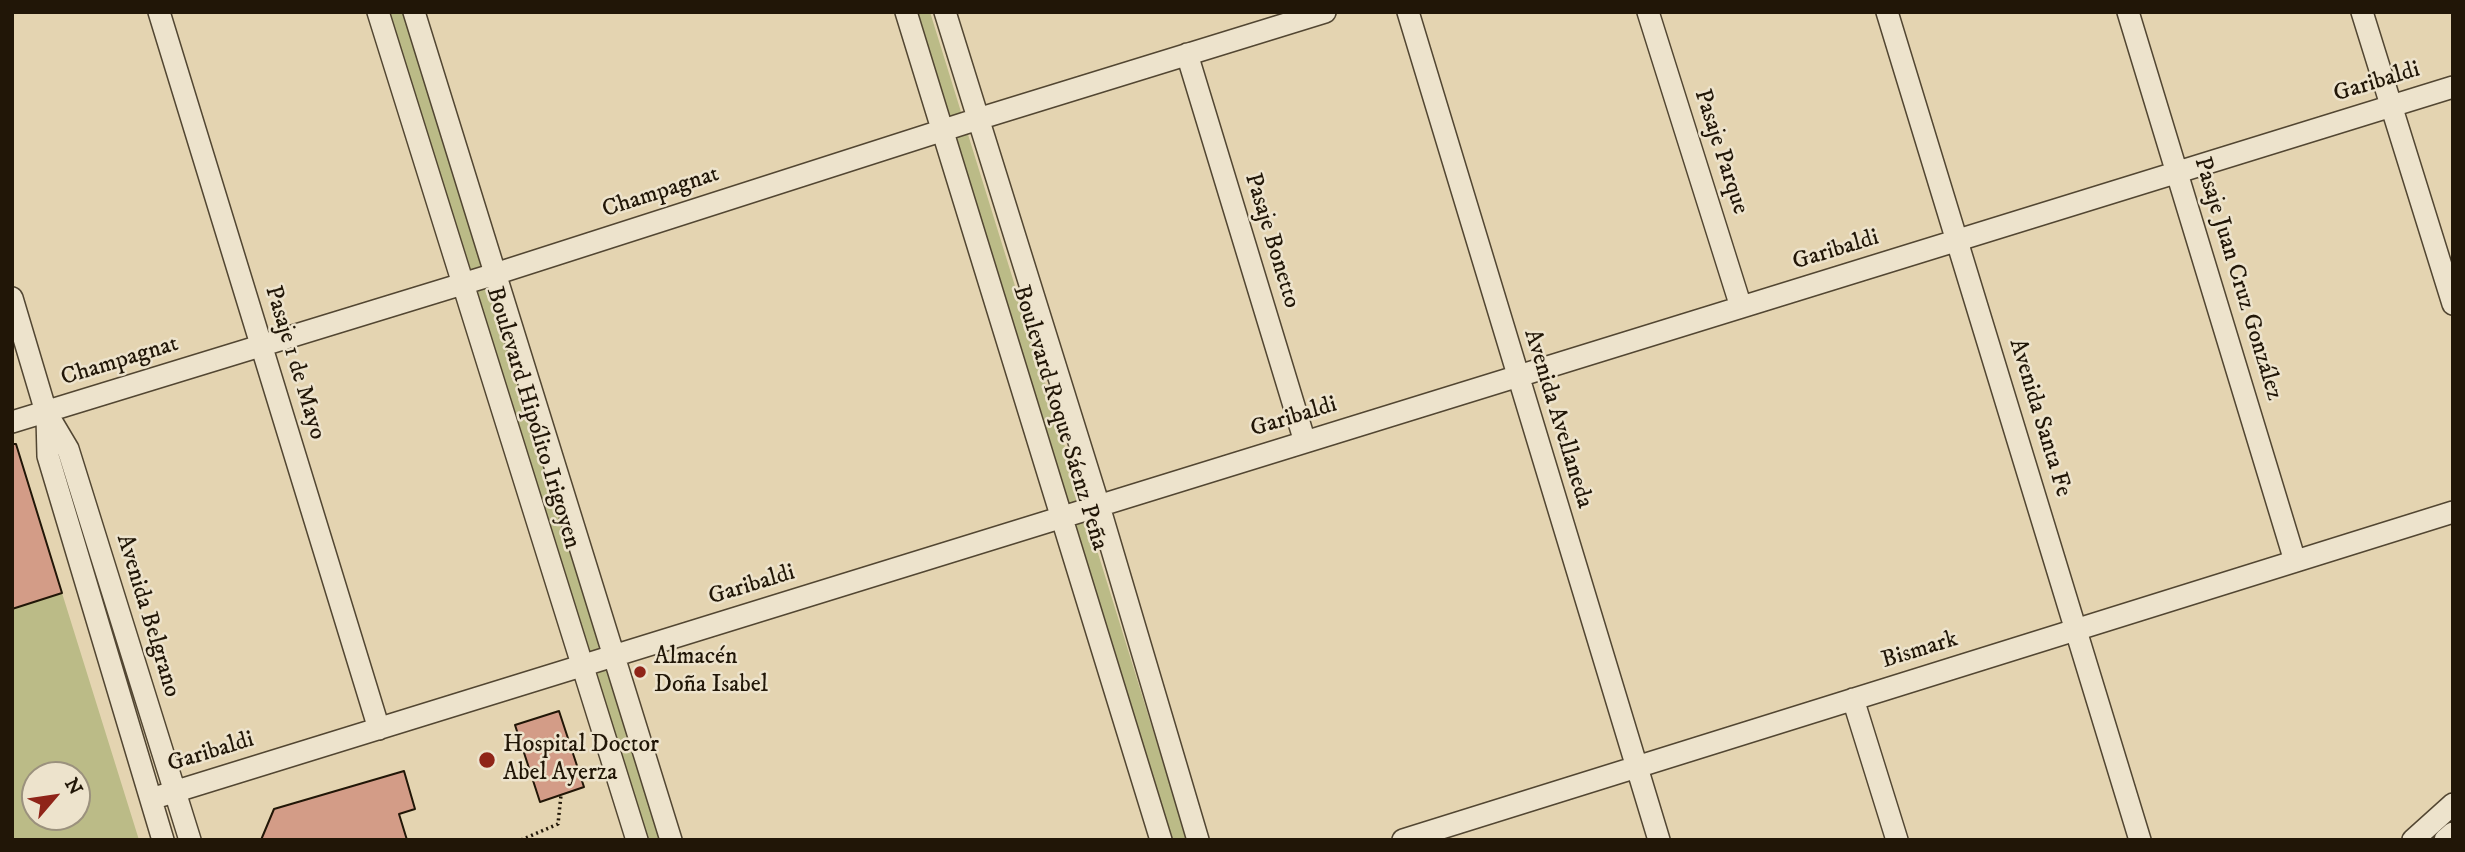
<!DOCTYPE html>
<meta charset="utf-8">
<style>
body{margin:0}
#map{position:relative;width:2465px;height:852px;overflow:hidden;background:#e4d4b1;font-family:"IM FELL DW Pica",serif}
canvas{display:block}
.frame{position:absolute;inset:0;border:14px solid #211607;pointer-events:none}
.north{position:absolute;left:21px;top:761px;width:70px;height:70px;box-sizing:border-box;background:#ede3cc;border:2px solid #9b917d;border-radius:50%;rotate:61deg;font-size:19px;font-weight:700;line-height:28px;text-align:center;color:#211607}
.north::after{content:'';display:block;margin:auto;width:24px;height:32px;background:#8f2418;clip-path:polygon(50% 0,100% 100%,50% 72%,0 100%)}
</style>
<div id="map">
<canvas width="2465" height="852"></canvas>
<div class="frame"></div>
<div class="north">N</div>
</div>
<script>
const ctx = document.querySelector('canvas').getContext('2d');
ctx.lineJoin = 'round';
function fill(path, color) {
  ctx.fillStyle = color;
  ctx.fill(path, 'evenodd');
}
function shape(rows) {
  const path = new Path2D();
  for (const r of rows) {
    path.moveTo(r[0], r[1]);
    for (let i = 2; i < r.length; i += 2) path.lineTo(r[i], r[i + 1]);
  }
  return path;
}
function strokePath(path, color, width, dash) {
  ctx.strokeStyle = color;
  ctx.lineWidth = width;
  ctx.lineCap = dash ? 'butt' : 'round';
  ctx.setLineDash(dash || []);
  ctx.stroke(path);
}
function write(font, color, halo, rows, align = 'center') {
  ctx.font = font + ' "IM FELL DW Pica",serif';
  ctx.lineWidth = 5;
  ctx.setLineDash([]);
  ctx.textBaseline = 'middle';
  ctx.strokeStyle = halo;
  ctx.fillStyle = color;
  for (const [text, x, y, turn = 0] of rows) {
    ctx.save();
    ctx.translate(x, y);
    ctx.rotate((+turn || 0) * Math.PI / 180);
    ctx.textAlign = isNaN(turn) ? turn : align;
    if (halo) ctx.strokeText(text, 0, 0);
    ctx.fillText(text, 0, 0);
    ctx.restore();
  }
}
fill(shape([
 [378,12,414,12,671,840,637,840],
 [915,12,930,12,1187,840,1170,840],
 [17,446,62,593,139,840,12,840,12,447],
 [35,775,77,775,77,817,35,817]
]), '#bbbb87');
const building = shape([
 [12,444,16,444,62,593,12,609,12,444],
 [559,711,584,787,540,802,515,725,559,711],
 [404,771,415,809,399,814,407,840,261,840,274,809,404,771]
]);
fill(building, '#d39c87');
strokePath(building, '#211607', 2);
const minor = shape([
 [159,12,379,729],
 [378,12,637,840],
 [414,12,671,840],
 [906,12,1161,840],
 [945,12,1099,506,1198,840],
 [1408,12,1659,840],
 [1648,12,1741,307],
 [1887,12,2140,840],
 [2128,12,2295,561],
 [2362,12,2453,304],
 [1187,54,1305,442],
 [12,298,46,412,68,449,190,840],
 [47,417,48,456,163,840],
 [12,422,495,274,978,119,1325,12],
 [1853,699,1897,840],
 [151,799,2453,87],
 [1403,840,2453,512],
 [2413,840,2453,804],
 [2445,840,2453,833]
]);
strokePath(minor, '#524632', 24);
strokePath(shape([
 [521,840,558,824,561,795]
]), '#211607', 3.5, [2, 3.5]);
strokePath(minor, '#ede3cc', 21);
for (const [x, y, r, color] of [
 [640,672,7,"#8f2418"],
 [487,760,9,"#8f2418"]
]) {
  const dot = new Path2D();
  dot.arc(x, y, r, 0, 2 * Math.PI);
  ctx.fillStyle = color;
  ctx.fill(dot);
  strokePath(dot, '#ede3cc', 2.5);
}
write('24px', '#211607', '#ede3cc', [
 ["Garibaldi",2377,83,-17],
 ["Pasaje Parque",1720,152,72],
 ["Champagnat",661,193,-18],
 ["Pasaje Bonetto",1271,241,73],
 ["Garibaldi",1836,251,-17],
 ["Pasaje Juan Cruz González",2237,279,73],
 ["Champagnat",120,362,-17],
 ["Pasaje 1 de Mayo",294,363,73],
 ["Boulevard Hipólito Irigoyen",532,418,73],
 ["Boulevard Roque Sáenz Peña",1059,418,73],
 ["Garibaldi",1294,418,-17],
 ["Avenida Santa Fe",2039,418,73],
 ["Avenida Avellaneda",1557,419,73],
 ["Garibaldi",752,586,-17],
 ["Avenida Belgrano",147,616,73],
 ["Bismark",1920,651,-17],
 ["Garibaldi",211,753,-17]
]);
write('24px', '#211607', '#ede3cc', [
 ["Almacén",654,658],
 ["Doña Isabel",654,686],
 ["Hospital Doctor",503,746],
 ["Abel Ayerza",503,774]
], 'left');
</script>
